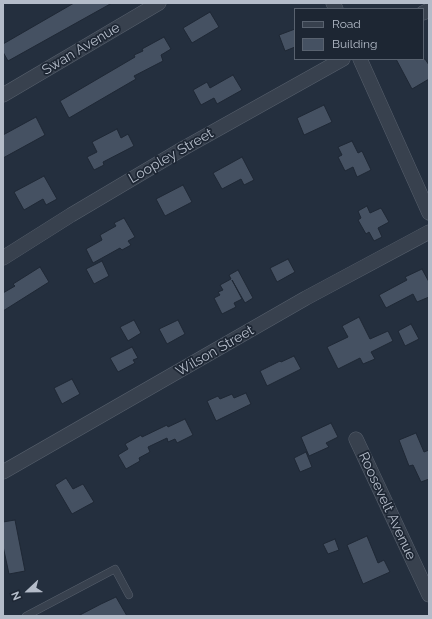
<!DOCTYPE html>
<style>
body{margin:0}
#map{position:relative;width:432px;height:619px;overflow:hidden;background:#242f3e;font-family:Raleway,sans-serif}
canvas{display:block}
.frame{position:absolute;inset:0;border:4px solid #b4bcc9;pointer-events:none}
.legend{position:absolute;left:294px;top:8px;width:130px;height:52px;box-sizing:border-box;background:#1d2633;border:1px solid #59626f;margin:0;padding:5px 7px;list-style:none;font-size:12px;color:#b4bcc9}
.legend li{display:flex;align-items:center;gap:8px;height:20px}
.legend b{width:20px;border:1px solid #59626f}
.north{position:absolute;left:8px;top:571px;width:40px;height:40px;-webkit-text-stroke:3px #1d2633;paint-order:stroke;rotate:248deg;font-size:11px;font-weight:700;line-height:16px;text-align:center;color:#b4bcc9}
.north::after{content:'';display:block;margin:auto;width:14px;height:18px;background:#b4bcc9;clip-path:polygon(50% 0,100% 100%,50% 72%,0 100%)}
</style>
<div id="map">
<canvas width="432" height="619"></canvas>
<div class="frame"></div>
<ul class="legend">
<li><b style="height:5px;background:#38414e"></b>Road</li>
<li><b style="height:11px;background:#455162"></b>Building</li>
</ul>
<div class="north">N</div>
</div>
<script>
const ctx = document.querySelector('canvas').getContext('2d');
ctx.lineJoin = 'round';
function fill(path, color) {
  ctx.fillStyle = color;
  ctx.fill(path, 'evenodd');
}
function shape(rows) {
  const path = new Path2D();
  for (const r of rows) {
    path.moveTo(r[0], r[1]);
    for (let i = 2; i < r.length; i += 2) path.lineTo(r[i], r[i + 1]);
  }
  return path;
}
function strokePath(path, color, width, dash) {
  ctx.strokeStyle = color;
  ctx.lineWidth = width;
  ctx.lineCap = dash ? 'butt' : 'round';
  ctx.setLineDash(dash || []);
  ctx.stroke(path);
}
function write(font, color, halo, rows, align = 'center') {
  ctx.font = font + ' Raleway,sans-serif';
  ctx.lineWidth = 3.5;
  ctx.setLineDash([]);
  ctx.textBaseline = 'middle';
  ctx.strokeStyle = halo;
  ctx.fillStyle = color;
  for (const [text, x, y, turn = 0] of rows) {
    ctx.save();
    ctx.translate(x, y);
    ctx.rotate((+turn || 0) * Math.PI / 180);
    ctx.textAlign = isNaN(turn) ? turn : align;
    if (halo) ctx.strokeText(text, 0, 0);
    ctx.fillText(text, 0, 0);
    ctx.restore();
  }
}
const building = shape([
 [74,3,112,3,8,61,3,52,3,44,74,3],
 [210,12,219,27,192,43,183,28,210,12],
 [295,29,295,47,285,51,279,35,295,29],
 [164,37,171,49,161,55,163,61,134,76,136,79,69,118,60,101,135,57,134,55,143,51,142,49,164,37],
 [396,59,425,59,429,65,429,79,412,89,396,59],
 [233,75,242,90,217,104,214,98,201,105,193,90,207,82,210,88,233,75],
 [324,105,332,122,304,135,297,118,324,105],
 [36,117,45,135,3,158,3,135,36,117],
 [117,129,121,138,128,134,134,146,103,162,104,165,94,170,87,157,97,152,92,142,117,129],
 [352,141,358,153,362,151,371,170,357,177,353,167,345,171,338,157,342,155,338,147,352,141],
 [242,157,254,180,244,185,241,179,222,189,213,173,242,157],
 [44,176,57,199,46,205,43,199,24,210,14,192,44,176],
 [183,185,192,202,165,216,156,199,183,185],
 [367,206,370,213,381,208,389,222,378,228,382,237,374,241,369,232,366,234,358,220,361,218,358,211,367,206],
 [124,218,135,237,128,241,131,245,122,250,120,248,93,263,86,249,102,240,100,235,116,226,114,223,124,218],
 [288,259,295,272,277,282,270,268,288,259],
 [102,261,109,276,94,284,86,269,102,261],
 [40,267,49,282,3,311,3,293,15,286,13,284,40,267],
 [422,269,429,282,429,297,417,302,413,294,386,308,379,295,407,280,405,277,422,269],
 [238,270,253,298,245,303,232,280,242,299,234,303,236,307,222,314,214,298,220,295,218,292,223,290,220,285,231,279,229,275,238,270],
 [359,317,370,339,388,331,393,341,371,352,375,359,363,364,360,358,338,369,327,347,348,337,342,326,359,317],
 [134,320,141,333,128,341,120,327,134,320],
 [178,320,185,334,167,344,159,329,178,320],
 [411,324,419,339,405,346,398,331,411,324],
 [132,347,138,358,133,360,135,363,118,372,110,358,132,347],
 [294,356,301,369,267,386,260,371,280,361,281,362,294,356],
 [72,379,80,394,62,404,54,388,72,379],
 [246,393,251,404,216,421,207,401,218,396,220,399,232,394,234,398,246,393],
 [185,419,193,435,177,443,175,439,168,442,167,438,148,447,150,452,139,458,140,461,126,469,118,455,128,449,125,444,141,435,142,437,167,425,168,427,185,419],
 [331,423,338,437,326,443,329,447,309,456,301,437,331,423],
 [416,433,424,452,429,450,429,479,421,482,413,465,409,466,399,440,416,433],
 [306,452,312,467,300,472,294,458,306,452],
 [66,478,73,489,83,484,94,502,72,514,55,485,66,478],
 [15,520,25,571,9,574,3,546,3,522,15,520],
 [367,536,378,563,384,560,390,572,363,584,347,545,367,536],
 [335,539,339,550,328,554,323,544,335,539],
 [116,597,127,616,78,616,101,604,116,597]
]);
fill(building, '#455162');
strokePath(building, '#1f2835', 1);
const lane = shape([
 [26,616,115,569,129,595]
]);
const street = shape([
 [333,3,336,9],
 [423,13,429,10],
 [360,59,429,213],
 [3,95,159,3],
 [3,258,71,215,184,148,343,59],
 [356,439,429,595],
 [3,472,306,298,429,232]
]);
strokePath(lane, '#565f6c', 8);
strokePath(street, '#565f6c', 15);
strokePath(lane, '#38414e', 7);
strokePath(street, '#38414e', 14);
write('14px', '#b4bcc9', '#1d2633', [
 ["Swan Avenue",81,49,-31],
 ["Loopley Street",171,156,-30],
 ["Wilson Street",215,351,-30],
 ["Roosevelt Avenue",387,506,65]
]);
</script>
